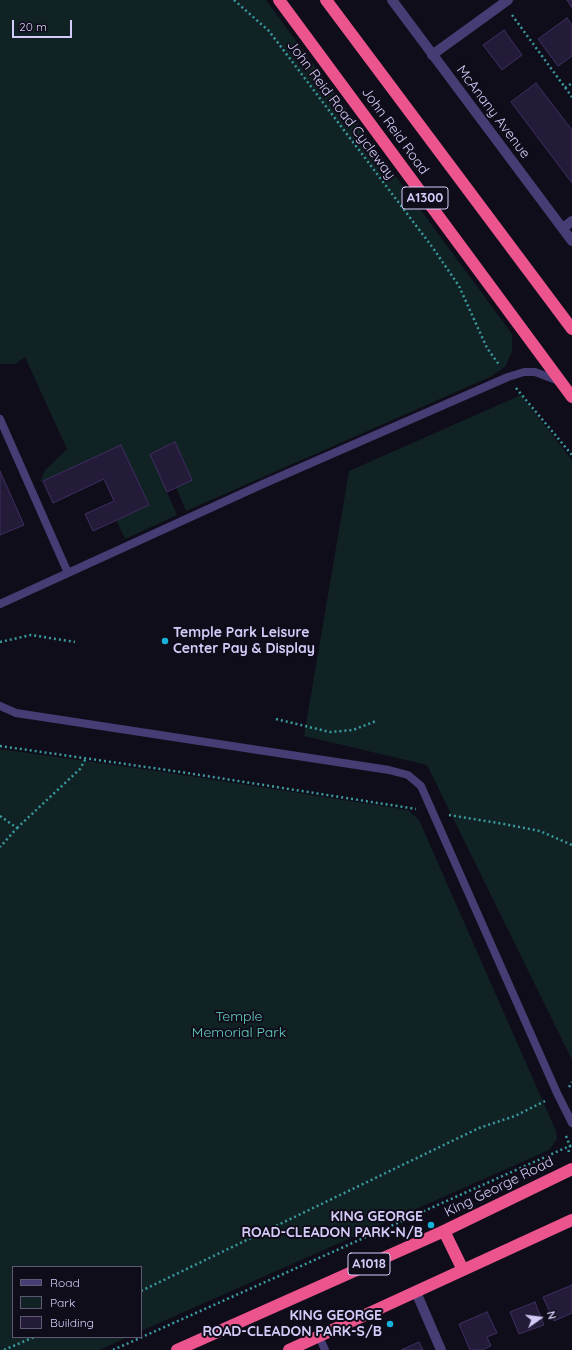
<!DOCTYPE html>
<style>
body{margin:0}
#map{position:relative;width:572px;height:1350px;overflow:hidden;background:#100d1a;font-family:Quicksand,sans-serif}
canvas{display:block}
.legend{position:absolute;left:12px;top:1266px;width:130px;height:72px;box-sizing:border-box;background:#100d1a;border:1px solid #5f5973;margin:0;padding:5px 7px;list-style:none;font-size:12px;color:#d5cbf9}
.legend li{display:flex;align-items:center;gap:8px;height:20px}
.legend b{width:20px;border:1px solid #5f5973}
.north{position:absolute;left:520px;top:1298px;width:40px;height:40px;-webkit-text-stroke:3px #100d1a;paint-order:stroke;rotate:76deg;font-size:11px;font-weight:700;line-height:16px;text-align:center;color:#d5cbf9}
.north::after{content:'';display:block;margin:auto;width:14px;height:18px;background:#d5cbf9;clip-path:polygon(50% 0,100% 100%,50% 72%,0 100%)}
.scale{position:absolute;left:12px;top:20px;width:60px;height:18px;box-sizing:border-box;border:2px solid #d5cbf9;border-top:0;padding-left:5px;font-size:12px;line-height:14px;white-space:nowrap;color:#d5cbf9;-webkit-text-stroke:3px #100d1a;paint-order:stroke}
</style>
<div id="map">
<canvas width="572" height="1350"></canvas>
<ul class="legend">
<li><b style="height:5px;background:#453d74"></b>Road</li>
<li><b style="height:11px;background:#102223"></b>Park</li>
<li><b style="height:11px;background:#241b39"></b>Building</li>
</ul>
<div class="north">N</div>
<div class="scale">20 m</div>
</div>
<script>
const ctx = document.querySelector('canvas').getContext('2d');
ctx.lineJoin = 'round';
function fill(path, color) {
  ctx.fillStyle = color;
  ctx.fill(path, 'evenodd');
}
function shape(rows) {
  const path = new Path2D();
  for (const r of rows) {
    path.moveTo(r[0], r[1]);
    for (let i = 2; i < r.length; i += 2) path.lineTo(r[i], r[i + 1]);
  }
  return path;
}
function strokePath(path, color, width, dash) {
  ctx.strokeStyle = color;
  ctx.lineWidth = width;
  ctx.lineCap = dash ? 'butt' : 'round';
  ctx.setLineDash(dash || []);
  ctx.stroke(path);
}
function write(font, color, halo, rows, align = 'center') {
  ctx.font = font + ' Quicksand,sans-serif';
  ctx.lineWidth = 4;
  ctx.setLineDash([]);
  ctx.textBaseline = 'middle';
  ctx.strokeStyle = halo;
  ctx.fillStyle = color;
  for (const [text, x, y, turn = 0] of rows) {
    ctx.save();
    ctx.translate(x, y);
    ctx.rotate((+turn || 0) * Math.PI / 180);
    ctx.textAlign = isNaN(turn) ? turn : align;
    if (halo) ctx.strokeText(text, 0, 0);
    ctx.fillText(text, 0, 0);
    ctx.restore();
  }
}
fill(shape([
 [0,0,266,0,512,334,512,352,505,367,490,377,186,511,176,487,175,442,150,453,177,515,125,539,116,520,149,505,121,445,40,482,45,470,67,449,25,357,15,364,0,364],
 [521,395,572,460,572,1060,427,765,304,736,349,471],
 [0,749,164,772,408,810,419,820,556,1131,557,1139,549,1150,141,1331,141,1267,13,1267,13,1337,128,1337,99,1350,0,1350]
]), '#102223');
const building = shape([
 [567,0,572,0,572,8,567,0],
 [567,18,572,25,572,56,558,66,538,39,567,18],
 [504,30,522,55,502,70,483,45,504,30],
 [536,83,572,130,572,183,511,102,536,83],
 [175,442,192,480,167,492,150,454,175,442],
 [121,445,149,505,93,531,85,514,114,501,104,479,53,503,43,481,121,445],
 [0,471,24,525,0,535,0,471],
 [572,1285,572,1313,554,1321,543,1297,572,1285],
 [535,1302,544,1325,519,1334,510,1312,535,1302],
 [487,1312,497,1333,487,1337,491,1346,482,1350,470,1350,459,1324,487,1312],
 [419,1342,423,1350,401,1350,419,1342]
]);
fill(building, '#241b39');
strokePath(building, '#3f2f62', 1);
strokePath(shape([
 [234,0,269,31,433,248,459,286,487,348,500,366],
 [512,15,572,97],
 [565,88,572,83],
 [516,388,572,455],
 [0,642,31,635,75,642],
 [276,719,330,732,353,730,376,721],
 [0,746,181,772,416,809],
 [449,815,504,824,540,831,572,845],
 [0,816,17,828,0,847],
 [17,828,80,769,86,758],
 [569,1087,572,1082],
 [566,1136,570,1146,568,1154],
 [141,1291,479,1128,515,1116,545,1101],
 [4,1350,34,1337],
 [113,1350,572,1145]
]), '#399ba0', 2.5, [2, 3]);
strokePath(shape([
 [0,419,68,573],
 [0,604,263,484,508,377,524,372,535,372,559,381],
 [0,706,16,713,389,770,408,775,421,786,557,1093,572,1123],
 [319,1336,325,1350]
]), '#453d74', 8);
strokePath(shape([
 [392,0,572,241],
 [432,55,508,0],
 [563,228,572,221],
 [416,1292,441,1350]
]), '#453d74', 10);
strokePath(shape([
 [279,0,572,397],
 [326,0,572,329],
 [444,1231,463,1270],
 [177,1350,444,1231,572,1169],
 [289,1350,572,1220]
]), '#ec548d', 12);
for (const [x, y, r, color] of [
 [165,641,4,"#18b1d9"],
 [431,1225,4,"#18b1d9"],
 [390,1324,4,"#18b1d9"]
]) {
  const dot = new Path2D();
  dot.arc(x, y, r, 0, 2 * Math.PI);
  ctx.fillStyle = color;
  ctx.fill(dot);
  strokePath(dot, '#100d1a', 1.5);
}
for (const [x, y, w] of [
 [425,198,46],
 [369,1264,42]
]) {
  const box = new Path2D();
  box.roundRect(x - w / 2, y - 11, w, 22, 3);
  ctx.fillStyle = '#100d1a';
  ctx.fill(box);
  strokePath(box, '#d5cbf9', 1);
}
write('bold 13px', '#d5cbf9', null, [
 ["A1300",425,198],
 ["A1018",369,1264]
]);
write('14px', '#d5cbf9', '#100d1a', [
 ["John Reid Road Cycleway",341,110,53],
 ["McAnany Avenue",493,112,53],
 ["John Reid Road",395,131,54],
 ["King George Road",499,1187,-26]
]);
write('bold 14px', '#d5cbf9', '#100d1a', [
 ["Temple Park Leisure",173,633,"left"],
 ["Center Pay & Display",173,649,"left"],
 ["KING GEORGE",423,1217],
 ["ROAD-CLEADON PARK-N/B",423,1233],
 ["KING GEORGE",382,1316],
 ["ROAD-CLEADON PARK-S/B",382,1332]
], 'right');
write('14px', '#61d0c0', '#100d1a', [
 ["Temple",239,1017],
 ["Memorial Park",239,1033]
]);
</script>
